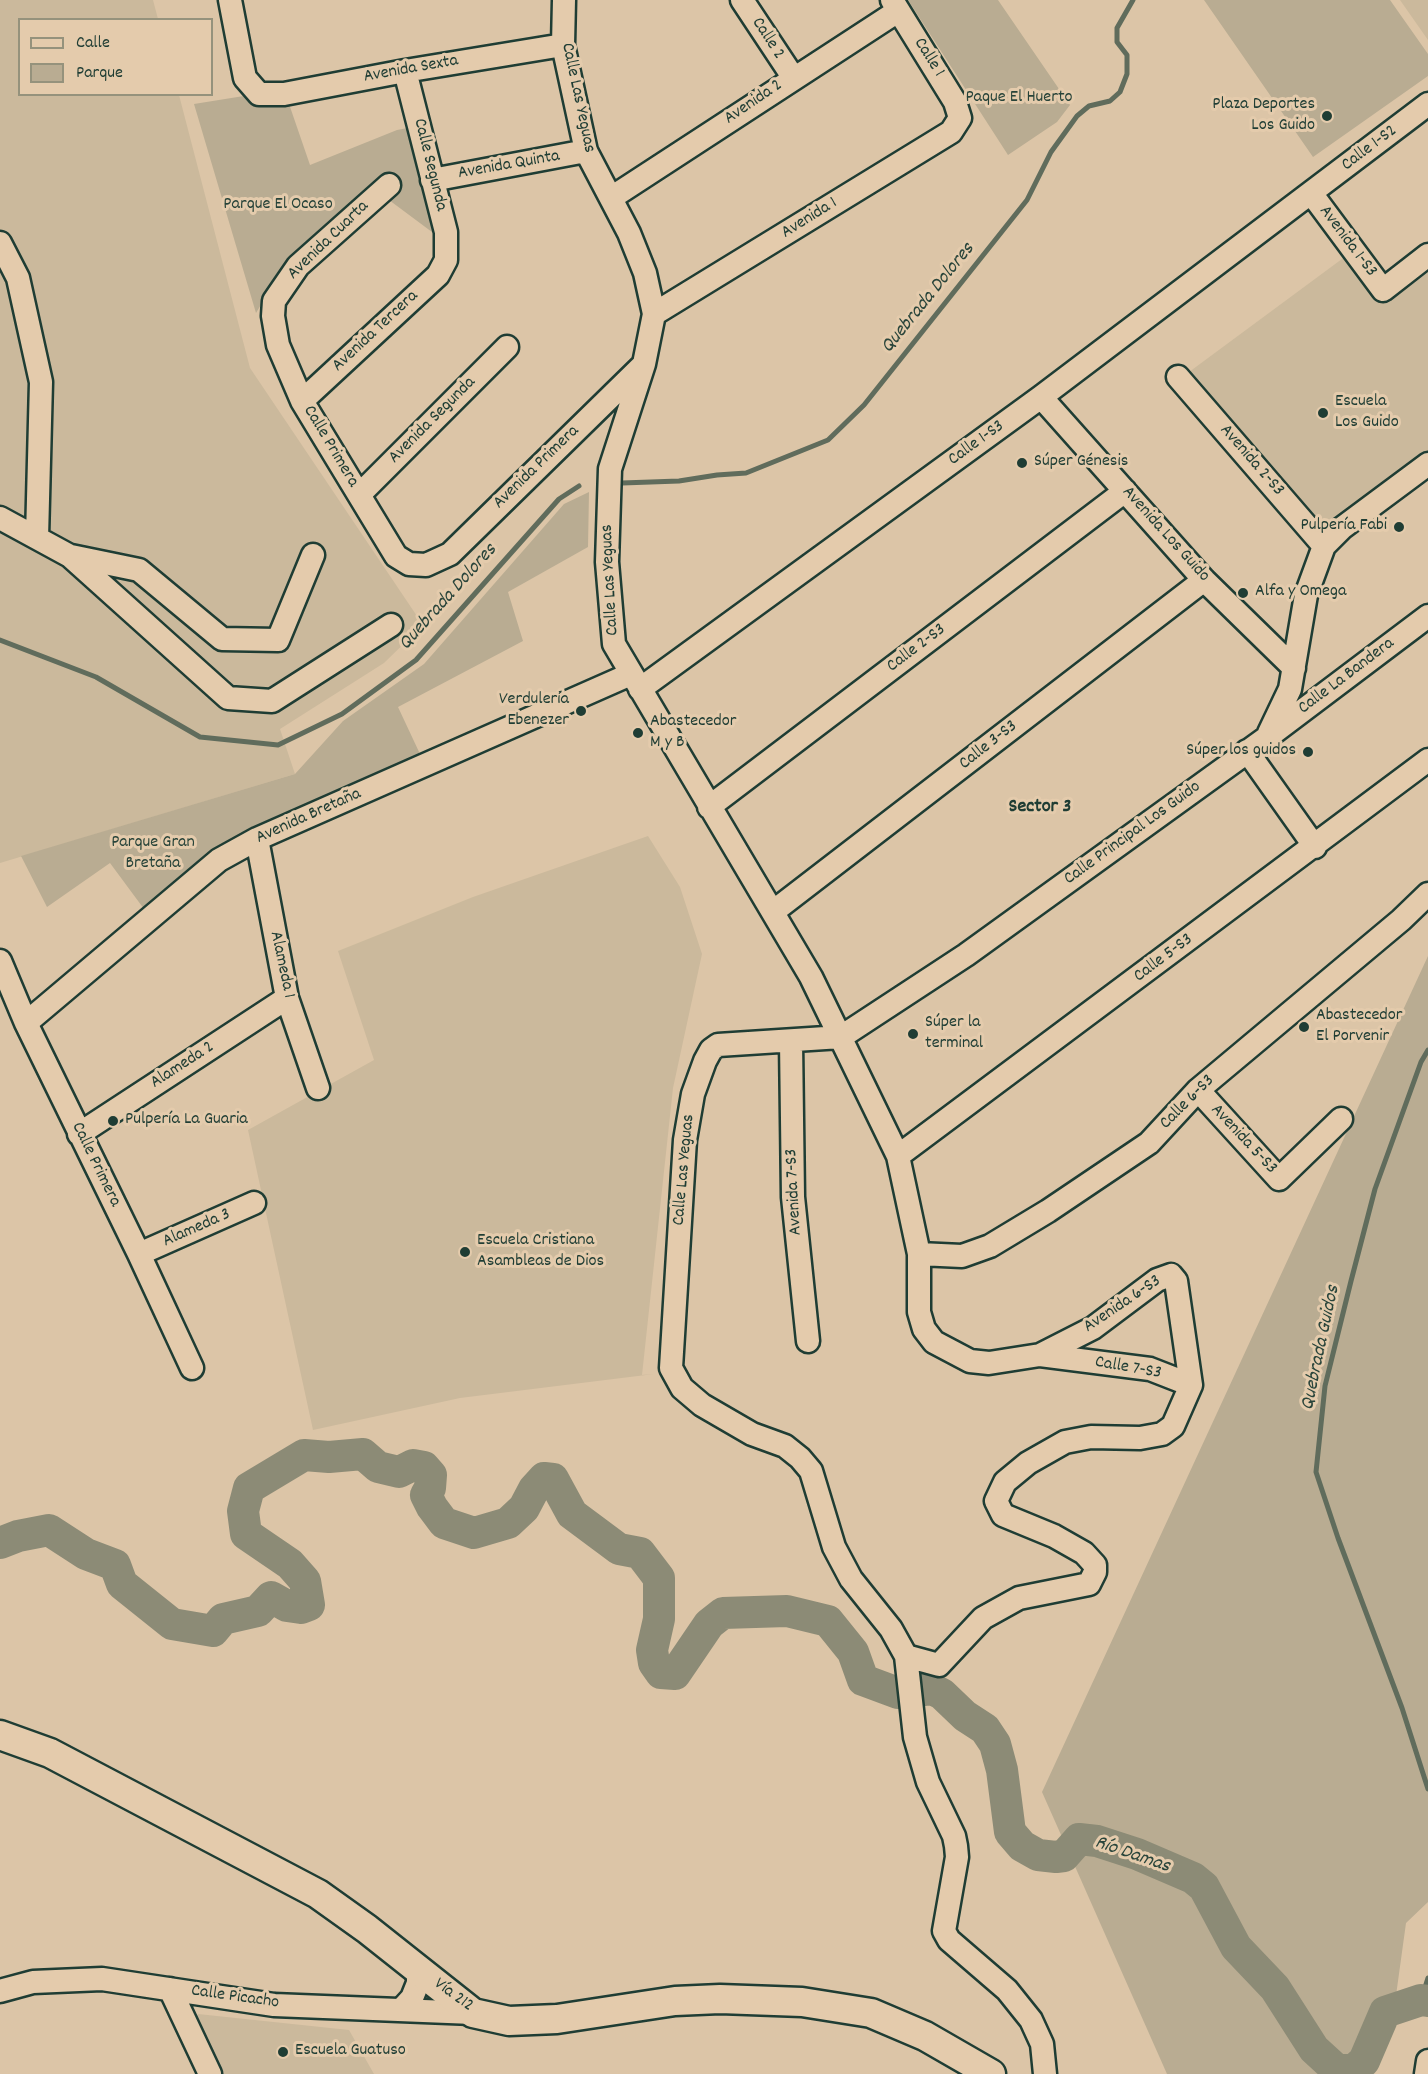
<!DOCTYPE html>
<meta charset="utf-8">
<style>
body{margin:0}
#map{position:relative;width:1428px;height:2074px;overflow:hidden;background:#dcc5a7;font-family:Dekko,sans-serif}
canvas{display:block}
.legend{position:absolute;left:18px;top:18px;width:195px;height:78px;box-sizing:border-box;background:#e4cbac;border:2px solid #95927c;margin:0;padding:8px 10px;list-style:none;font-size:18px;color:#1f3d34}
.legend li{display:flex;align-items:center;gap:12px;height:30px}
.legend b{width:30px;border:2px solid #95927c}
</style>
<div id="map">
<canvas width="1428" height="2074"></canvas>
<ul class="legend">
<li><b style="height:8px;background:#e4cbac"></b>Calle</li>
<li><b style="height:16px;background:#b9ac92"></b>Parque</li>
</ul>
</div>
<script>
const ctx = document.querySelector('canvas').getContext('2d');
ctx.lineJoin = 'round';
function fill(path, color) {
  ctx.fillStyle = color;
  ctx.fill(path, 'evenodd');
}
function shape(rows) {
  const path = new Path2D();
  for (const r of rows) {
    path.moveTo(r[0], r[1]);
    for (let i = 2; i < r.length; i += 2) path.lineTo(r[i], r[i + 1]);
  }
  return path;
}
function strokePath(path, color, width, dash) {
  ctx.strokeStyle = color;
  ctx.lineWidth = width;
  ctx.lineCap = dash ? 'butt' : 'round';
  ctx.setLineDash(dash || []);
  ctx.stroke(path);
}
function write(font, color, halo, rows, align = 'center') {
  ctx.font = font + ' Dekko,sans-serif';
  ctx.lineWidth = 6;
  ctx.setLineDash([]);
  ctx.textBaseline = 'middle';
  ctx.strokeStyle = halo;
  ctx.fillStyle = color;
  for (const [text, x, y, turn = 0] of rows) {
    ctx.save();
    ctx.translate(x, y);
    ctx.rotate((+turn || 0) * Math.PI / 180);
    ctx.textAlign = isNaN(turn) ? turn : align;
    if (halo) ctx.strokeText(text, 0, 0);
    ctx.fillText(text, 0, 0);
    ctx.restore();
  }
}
fill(shape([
 [0,0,153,0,158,19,20,20,20,94,179,95,250,368,423,625,384,663,280,729,295,774,0,863],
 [1400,0,1428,0,1428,40],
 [1346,256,1378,299,1424,265,1428,271,1428,451,1323,534,1185,375],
 [648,836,680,887,702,954,673,1088,642,1375,654,1374,460,1398,313,1430,248,1130,374,1060,338,951,473,897],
 [198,2014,349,2030,374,2074,215,2074,192,2020]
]), '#cbb99c');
fill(shape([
 [908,0,998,0,1070,105,1057,122,1008,155],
 [1204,0,1390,0,1428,54,1428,76,1313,157],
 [250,95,288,101,310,165,397,130,413,127,436,235,389,200,400,192,393,177,280,273,256,313,194,104],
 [589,492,588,547,508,592,523,641,398,707,420,754,285,815,144,909,110,863,47,907,21,856,295,774,343,721,424,664,564,504],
 [1428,956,1428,1902,1406,1923,1390,2039,1369,2074,1167,2074,1042,1792]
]), '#b9ac92');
strokePath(shape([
 [622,483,679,481,717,475,746,473,828,440,864,405,1027,200,1051,152,1077,116,1089,106,1110,101,1120,92,1127,74,1127,55,1117,42,1117,28,1133,0],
 [0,640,96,677,200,737,278,745,342,714,416,660,559,499,579,486],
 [1428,1050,1421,1062,1375,1189,1351,1281,1325,1386,1316,1472,1338,1538,1402,1708,1428,1789],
 [1421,2000,1428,1978]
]), '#606c5c', 5);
strokePath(shape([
 [0,1543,18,1536,49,1530,86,1554,115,1565,122,1584,172,1624,213,1631,223,1619,258,1611,271,1597,287,1606,301,1608,309,1605,305,1581,290,1564,246,1534,243,1511,249,1488,304,1455,329,1457,363,1454,378,1467,399,1472,413,1465,424,1467,431,1475,430,1488,426,1495,432,1507,444,1523,474,1533,508,1523,524,1508,534,1489,544,1478,553,1479,572,1514,619,1549,640,1553,659,1578,659,1619,652,1650,654,1663,661,1673,675,1674,709,1624,723,1613,787,1611,828,1621,853,1652,863,1680,898,1693,932,1689,942,1694,965,1716,985,1729,995,1744,1002,1770,1010,1832,1022,1846,1038,1855,1056,1857,1064,1856,1079,1839,1097,1841,1137,1854,1193,1878,1204,1887,1236,1947,1275,1988,1314,2049,1337,2070,1354,2070,1364,2061,1385,2012,1421,2000,1428,2001]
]), '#8c8b76', 32);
const minor = shape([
 [230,0,245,78,259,94,284,94,405,71,563,45],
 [564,0,563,45,586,151,629,233,645,273,654,314,644,364,610,469,607,562,614,644,811,977,898,1156,919,1254,919,1312,924,1329,934,1342,970,1361,989,1363,1040,1355,1150,1369,1191,1385,1173,1426,1162,1434,1140,1438,1091,1437,1065,1442,1028,1463,1005,1482,996,1501,1003,1515,1054,1536,1084,1553,1095,1565,1095,1572,1089,1584,1019,1598,983,1618,939,1665,906,1656],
 [742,0,793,77],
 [432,180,586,151],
 [389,185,298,266,274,301,273,316,278,345,302,401,396,556,409,564,426,565,450,554,641,367],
 [1311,193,1383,290,1428,255],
 [611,198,898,11],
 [0,243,18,278,41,382,37,538],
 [654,314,951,132,960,118,955,102,892,0],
 [1178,377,1324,546],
 [1041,397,1204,580,1294,668],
 [302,401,438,275,446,260,446,232,405,71],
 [359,495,507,347],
 [0,518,70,556,228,698,272,701,391,625],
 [71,556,139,570,222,639,278,640,313,555],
 [640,689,1041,397,1428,104],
 [1269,733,1290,689,1306,595,1324,546,1342,528,1428,464],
 [1247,751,1315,847],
 [709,807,1125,491],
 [257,839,287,998,318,1088],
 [774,911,1204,580],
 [0,961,26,1023,139,1254,192,1368],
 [26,1023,219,860,257,839,631,674],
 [791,1041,793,1197,808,1341],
 [1198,1090,1279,1179,1341,1119],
 [79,1134,287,998],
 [898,1156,1428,760],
 [139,1254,254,1203],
 [919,1254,962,1256,990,1246,1048,1211,1149,1143,1198,1090,1401,920,1428,894],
 [1040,1355,1093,1328,1157,1280,1171,1275,1176,1281,1191,1385],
 [170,1989,210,2074],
 [0,1991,33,1982,102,1979,274,2005,473,2013],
 [401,2010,412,1998,418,1983,418,1969],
 [1045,2074,1042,2044,1031,2020,1007,1990,949,1940,944,1931,957,1857,956,1846,954,1836,928,1782,915,1737,906,1656,891,1629,851,1579,834,1547,811,1471,800,1458,785,1446,752,1434,702,1405,682,1388,671,1368,685,1140,693,1094,705,1061,711,1050,718,1045,841,1037,966,955,1265,739,1428,616],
 [1426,2074,1428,2061]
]);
const major = shape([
 [0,1735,50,1753,318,1894,367,1929,473,2013,509,2021,557,2019,675,2001,720,1999,802,2002,871,2013,925,2036,991,2074]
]);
strokePath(minor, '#1f3d34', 27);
strokePath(major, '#1f3d34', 33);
strokePath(minor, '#e4cbac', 22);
strokePath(major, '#e4cbac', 28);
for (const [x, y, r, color] of [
 [1327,116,6,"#1f3d34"],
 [1323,413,6,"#1f3d34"],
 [1022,463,6,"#1f3d34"],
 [1399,527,6,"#1f3d34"],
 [1243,593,6,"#1f3d34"],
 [581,711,6,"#1f3d34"],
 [638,733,6,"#1f3d34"],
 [1308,752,6,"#1f3d34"],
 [1304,1027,6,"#1f3d34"],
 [913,1034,6,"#1f3d34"],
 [113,1121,6,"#1f3d34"],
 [465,1252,6,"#1f3d34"],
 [283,2052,6,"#1f3d34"]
]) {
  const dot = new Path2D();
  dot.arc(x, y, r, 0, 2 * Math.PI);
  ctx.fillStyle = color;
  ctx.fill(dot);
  strokePath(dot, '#e4cbac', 2);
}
write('18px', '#1f3d34', '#e4cbac', [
 ["Calle 2",767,39,57],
 ["Calle 1",928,58,58],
 ["Avenida Sexta",411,70,-10],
 ["Calle Las Yeguas",577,98,78],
 ["Avenida 2",754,103,-34],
 ["Calle 1-S2",1370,149,-37],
 ["Calle Segunda",429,165,76],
 ["Avenida Quinta",509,166,-10],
 ["Avenida 1",810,219,-32],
 ["Avenida Cuarta",329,241,-44],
 ["Avenida 1-S3",1347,242,53],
 ["Avenida Tercera",376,332,-43],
 ["Avenida Segunda",433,421,-45],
 ["Calle 1-S3",977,444,-36],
 ["Calle Primera",330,447,59],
 ["Avenida 2-S3",1251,461,49],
 ["Avenida Primera",537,468,-44],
 ["Avenida Los Guido",1165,535,48],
 ["Calle Las Yeguas",611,580,-93],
 ["Calle 2-S3",917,649,-37],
 ["Calle La Bandera",1347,677,-37],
 ["Calle 3-S3",989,746,-38],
 ["Avenida Bretaña",309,817,-24],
 ["Calle Principal Los Guido",1133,834,-36],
 ["Calle 5-S3",1164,959,-37],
 ["Alameda 1",281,965,78],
 ["Alameda 2",183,1066,-33],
 ["Calle 6-S3",1188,1103,-45],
 ["Avenida 5-S3",1243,1140,47],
 ["Calle Primera",95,1165,64],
 ["Calle Las Yeguas",685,1170,-85],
 ["Avenida 7-S3",795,1192,-93],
 ["Alameda 3",197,1229,-24],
 ["Avenida 6-S3",1123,1305,-34],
 ["Calle 7-S3",1128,1369,10],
 ["Vía 212",453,1996,36],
 ["Calle Picacho",235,1998,8]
]);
write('18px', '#274339', '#e4cbac', [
 ["Paque El Huerto",1019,99],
 ["Parque El Ocaso",278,206],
 ["Parque Gran",153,844],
 ["Bretaña",153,865]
]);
write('18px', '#1f3d34', '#e4cbac', [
 ["Plaza Deportes",1315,106,"right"],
 ["Los Guido",1315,127,"right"],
 ["Escuela",1335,403],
 ["Los Guido",1335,424],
 ["Súper Génesis",1034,463],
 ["Pulpería Fabi",1387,527,"right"],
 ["Alfa y Omega",1255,593],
 ["Verdulería",569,701,"right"],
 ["Ebenezer",569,722,"right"],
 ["Abastecedor",650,723],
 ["M y B",650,744],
 ["Súper los guidos",1296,752,"right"],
 ["Abastecedor",1316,1017],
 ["El Porvenir",1316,1038],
 ["Súper la",925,1024],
 ["terminal",925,1045],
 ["Pulpería La Guaria",125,1121],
 ["Escuela Cristiana",477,1242],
 ["Asambleas de Dios",477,1263],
 ["Escuela Guatuso",295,2052]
], 'left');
write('italic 20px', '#2a453b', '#e4cbac', [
 ["Quebrada Dolores",929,299,-51],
 ["Quebrada Dolores",449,598,-48],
 ["Quebrada Guidos",1322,1348,-78],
 ["Río Damas",1132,1856,19]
]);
write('bold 20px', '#1f3d34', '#e4cbac', [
 ["Sector 3",1040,808]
]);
</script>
